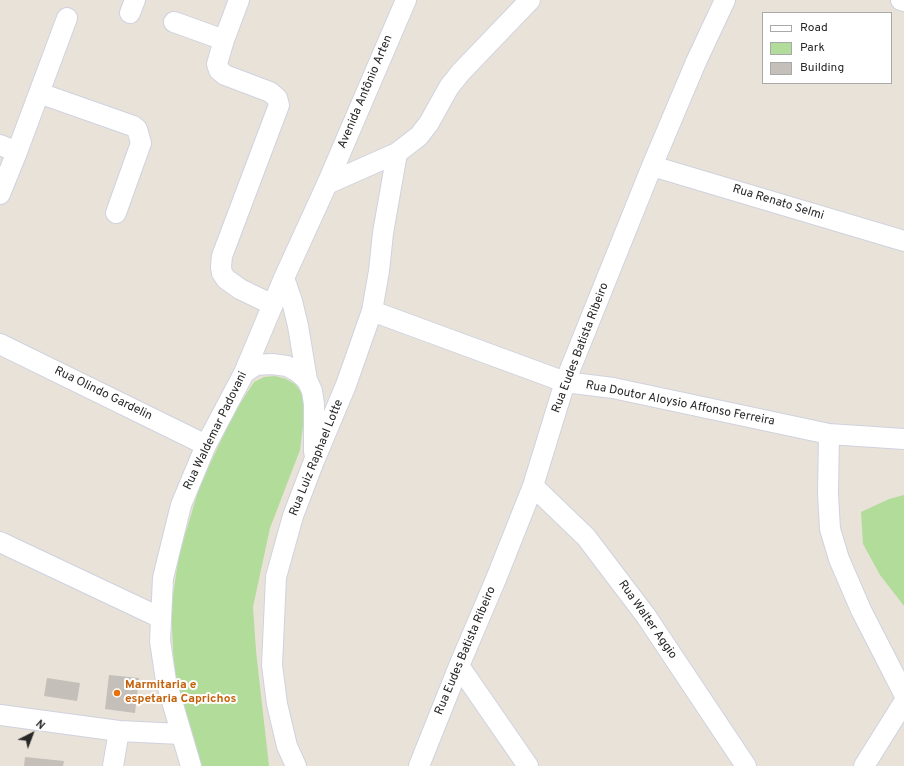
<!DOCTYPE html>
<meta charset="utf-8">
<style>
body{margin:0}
#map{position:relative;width:904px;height:766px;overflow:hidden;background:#e9e2d9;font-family:Overpass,sans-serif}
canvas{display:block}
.legend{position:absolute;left:762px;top:12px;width:130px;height:72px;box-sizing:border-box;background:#fff;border:1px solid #a9a9a9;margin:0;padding:5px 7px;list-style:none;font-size:12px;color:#272727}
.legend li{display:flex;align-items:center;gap:8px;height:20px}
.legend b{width:20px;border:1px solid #a9a9a9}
.north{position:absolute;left:12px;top:714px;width:40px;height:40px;-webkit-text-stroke:3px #fff;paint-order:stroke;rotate:42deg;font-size:11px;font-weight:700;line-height:16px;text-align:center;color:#272727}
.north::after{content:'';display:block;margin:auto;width:14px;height:18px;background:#272727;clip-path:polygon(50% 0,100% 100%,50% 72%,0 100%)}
</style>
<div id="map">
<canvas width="904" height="766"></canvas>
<ul class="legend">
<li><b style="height:5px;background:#fff"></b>Road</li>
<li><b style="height:11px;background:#b2dc99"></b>Park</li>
<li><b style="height:11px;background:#c4bfb9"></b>Building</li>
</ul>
<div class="north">N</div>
</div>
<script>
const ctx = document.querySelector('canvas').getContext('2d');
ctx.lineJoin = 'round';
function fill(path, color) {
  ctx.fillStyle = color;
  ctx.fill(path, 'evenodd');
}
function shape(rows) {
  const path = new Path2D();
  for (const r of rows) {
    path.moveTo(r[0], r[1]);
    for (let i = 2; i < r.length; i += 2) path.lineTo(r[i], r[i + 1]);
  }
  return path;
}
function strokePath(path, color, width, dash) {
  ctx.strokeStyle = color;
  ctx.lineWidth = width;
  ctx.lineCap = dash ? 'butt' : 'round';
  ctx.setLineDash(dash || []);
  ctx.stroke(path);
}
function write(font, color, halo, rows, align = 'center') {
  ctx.font = font + ' Overpass,sans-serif';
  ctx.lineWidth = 4;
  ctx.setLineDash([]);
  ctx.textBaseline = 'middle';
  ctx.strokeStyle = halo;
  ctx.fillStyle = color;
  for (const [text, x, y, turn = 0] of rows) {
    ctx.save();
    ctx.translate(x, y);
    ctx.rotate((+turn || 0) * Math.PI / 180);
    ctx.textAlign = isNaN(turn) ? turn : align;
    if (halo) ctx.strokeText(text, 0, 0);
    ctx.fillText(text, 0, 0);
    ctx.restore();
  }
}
fill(shape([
 [275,376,286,379,295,384,302,393,306,402,300,450,270,528,253,607,256,651,269,766,199,766,187,726,174,669,171,608,179,555,200,485,234,413,254,382,264,377],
 [904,495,904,606,880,575,863,544,861,512,889,499]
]), '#b2dc99');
fill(shape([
 [109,675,139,678,135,713,105,709],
 [47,678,80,683,77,701,44,696],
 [25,757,64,761,63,766,24,766]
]), '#c4bfb9');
const minor = shape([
 [239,0,224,40,217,64,219,70,225,75,270,92,277,98,279,105,222,256,221,267,222,273,226,279,240,289,273,305],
 [901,0,904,1],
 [130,13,135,0],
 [174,22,224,40],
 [39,93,133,126,137,129,141,143,116,213],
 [0,145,17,152],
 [652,166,904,241],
 [327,184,397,153,419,136,429,123,449,87,461,72,530,0],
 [0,194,17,152,67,18],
 [284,278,292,301,298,326,307,380,312,391,314,404,314,452],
 [372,311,565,382,613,388,829,434,904,439],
 [0,344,206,445],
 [244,373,256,365,272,364,287,366,298,372,307,380],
 [829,434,828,494,830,529,839,559,861,610,904,694],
 [533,486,586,537,646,616,746,766],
 [0,542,161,618],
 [459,666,528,766],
 [0,715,119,731,181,734],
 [113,766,119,731],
 [191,766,166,681,160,641,163,578,181,505,206,445,244,373,284,278,327,184,406,0],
 [296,766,287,746,277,704,272,665,276,577,293,516,314,461,346,385,372,311,379,271,383,233,397,153],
 [419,766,459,666,496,579,533,486,565,382,652,166,696,62,725,0],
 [864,766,904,702]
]);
strokePath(minor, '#cfd2df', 22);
strokePath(minor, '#fff', 20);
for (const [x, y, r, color] of [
 [117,693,4,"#e8710a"]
]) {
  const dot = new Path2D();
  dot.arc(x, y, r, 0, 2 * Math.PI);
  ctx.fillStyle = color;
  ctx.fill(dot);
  strokePath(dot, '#fff', 1.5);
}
write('12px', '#272727', '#fff', [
 ["Avenida Antônio Arten",366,92,-67],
 ["Rua Renato Selmi",778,203,17],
 ["Rua Eudes Batista Ribeiro",581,348,-69],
 ["Rua Olindo Gardelin",103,394,26],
 ["Rua Doutor Aloysio Affonso Ferreira",680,404,11],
 ["Rua Waldemar Padovani",216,431,-64],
 ["Rua Luiz Raphael Lotte",317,458,-68],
 ["Rua Walter Aggio",647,620,55],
 ["Rua Eudes Batista Ribeiro",466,651,-67]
]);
write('bold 12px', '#c56008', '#fff', [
 ["Marmitaria e",125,686],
 ["espetaria Caprichos",125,700]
], 'left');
</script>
